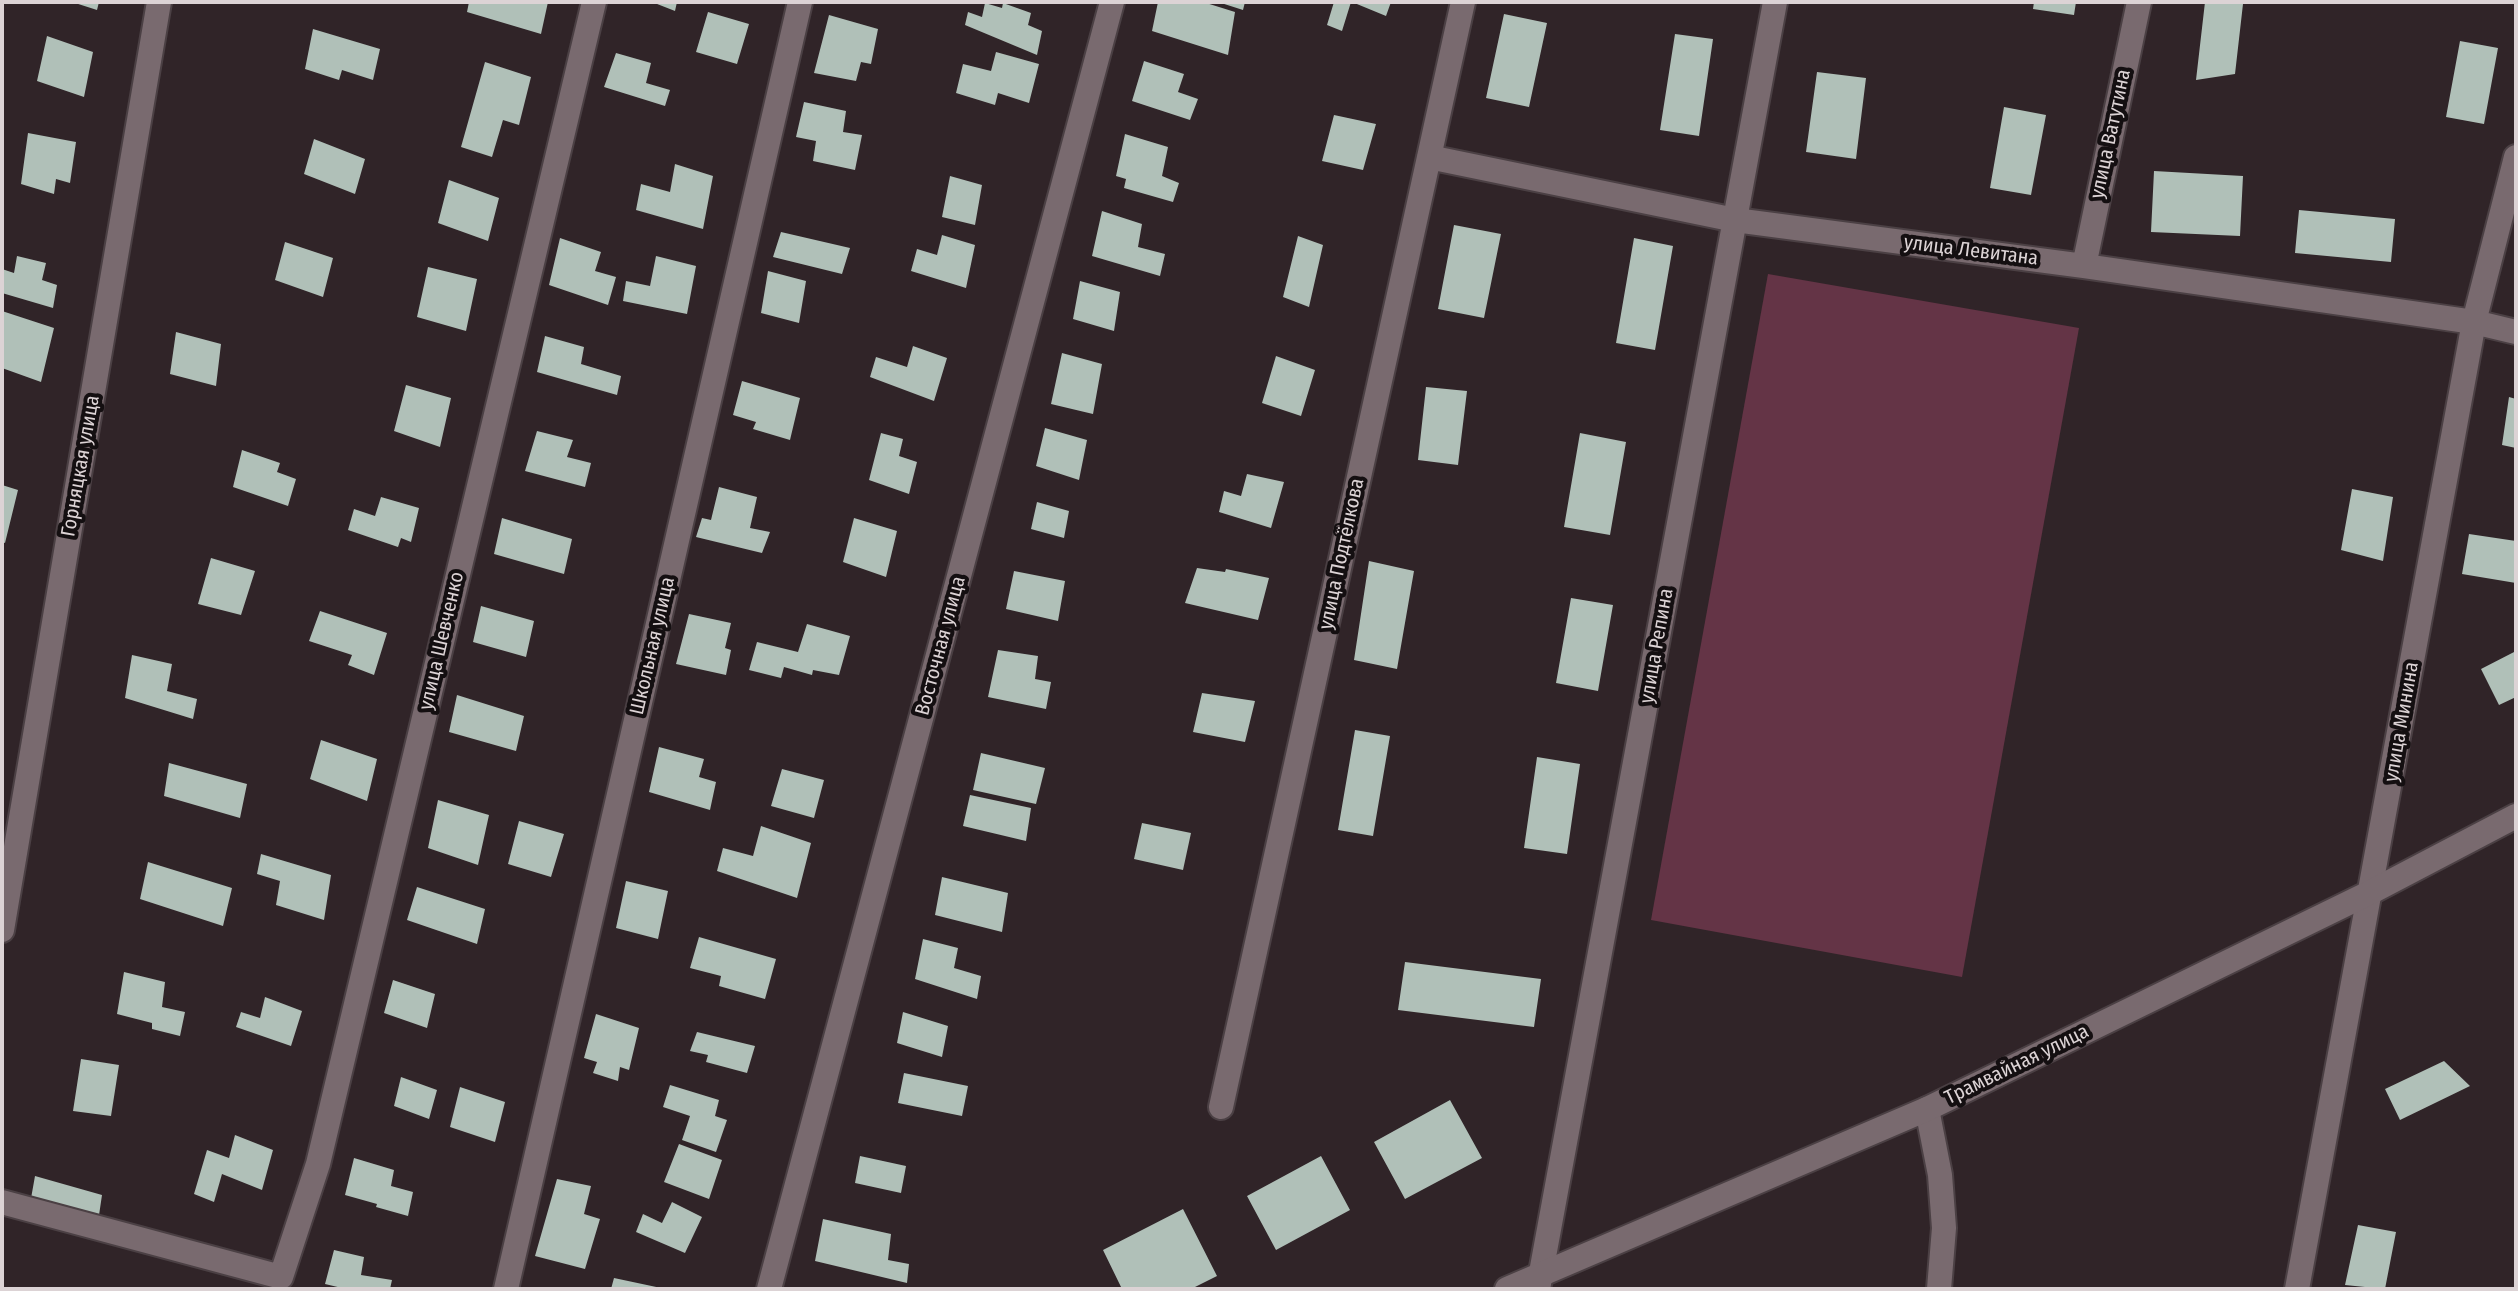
<!DOCTYPE html>
<meta charset="utf-8">
<style>
body{margin:0}
#map{position:relative;width:2518px;height:1291px;overflow:hidden;background:#302428;font-family:"Fira Sans Condensed",sans-serif}
canvas{display:block}
.frame{position:absolute;inset:0;border:4px solid #dcd3d5;pointer-events:none}
</style>
<div id="map">
<canvas width="2518" height="1291"></canvas>
<div class="frame"></div>
</div>
<script>
const ctx = document.querySelector('canvas').getContext('2d');
ctx.lineJoin = 'round';
function fill(path, color) {
  ctx.fillStyle = color;
  ctx.fill(path, 'evenodd');
}
function shape(rows) {
  const path = new Path2D();
  for (const r of rows) {
    path.moveTo(r[0], r[1]);
    for (let i = 2; i < r.length; i += 2) path.lineTo(r[i], r[i + 1]);
  }
  return path;
}
function strokePath(path, color, width, dash) {
  ctx.strokeStyle = color;
  ctx.lineWidth = width;
  ctx.lineCap = dash ? 'butt' : 'round';
  ctx.setLineDash(dash || []);
  ctx.stroke(path);
}
function write(font, color, halo, rows, align = 'center') {
  ctx.font = font + ' "Fira Sans Condensed",sans-serif';
  ctx.lineWidth = 8;
  ctx.setLineDash([]);
  ctx.textBaseline = 'middle';
  ctx.strokeStyle = halo;
  ctx.fillStyle = color;
  for (const [text, x, y, turn = 0] of rows) {
    ctx.save();
    ctx.translate(x, y);
    ctx.rotate((+turn || 0) * Math.PI / 180);
    ctx.textAlign = isNaN(turn) ? turn : align;
    if (halo) ctx.strokeText(text, 0, 0);
    ctx.fillText(text, 0, 0);
    ctx.restore();
  }
}
fill(shape([
 [1768,274,2079,328,1962,977,1651,920]
]), '#643446');
fill(shape([
 [72,2,99,2,97,10],
 [469,2,548,2,541,34,467,12],
 [652,2,677,2,675,11],
 [1158,2,1203,2,1235,12,1228,55,1152,31],
 [1218,2,1245,2,1243,10],
 [1334,2,1351,2,1342,31,1327,25],
 [1352,2,1391,2,1386,16],
 [2034,2,2076,2,2074,15,2033,9],
 [2205,2,2243,4,2235,74,2196,80],
 [985,3,1002,8,1003,3,1031,13,1028,25,1042,31,1037,55,965,25,968,12,982,17],
 [708,12,749,24,737,64,696,52],
 [1504,14,1547,23,1529,107,1486,98],
 [829,15,878,29,871,64,861,62,856,81,814,73],
 [313,29,380,49,373,80,342,70,339,80,305,69],
 [1675,34,1713,39,1699,136,1660,130],
 [47,36,93,52,84,97,37,81],
 [2460,41,2498,48,2484,124,2446,117],
 [996,52,1039,64,1029,103,998,93,995,105,956,93,963,64,991,71],
 [616,53,651,63,646,83,670,90,665,106,604,87],
 [1144,61,1184,74,1178,92,1198,99,1190,120,1132,101],
 [485,62,531,77,519,125,503,120,492,157,461,147],
 [1817,72,1866,78,1856,159,1806,152],
 [804,102,846,111,843,132,862,135,855,170,813,161,816,141,796,137],
 [2004,107,2046,115,2031,195,1990,188],
 [1334,115,1376,124,1363,170,1322,161],
 [28,133,76,142,70,183,56,179,54,194,21,184],
 [1125,134,1168,147,1162,176,1179,183,1173,202,1124,188,1126,179,1116,176],
 [314,139,365,159,355,194,304,174],
 [675,164,713,176,703,229,636,210,641,184,670,192],
 [2154,171,2243,176,2240,236,2151,232],
 [950,176,982,185,975,225,942,217],
 [449,180,499,198,488,241,438,223],
 [2299,210,2395,219,2391,262,2295,253],
 [1102,211,1142,224,1138,247,1165,254,1160,276,1092,256],
 [1454,225,1501,234,1484,318,1438,309],
 [781,232,850,248,842,274,773,257],
 [942,235,975,245,966,288,911,271,917,249,937,255],
 [1298,236,1323,245,1309,307,1283,297],
 [560,238,601,252,595,271,616,277,608,305,549,285],
 [1634,238,1673,246,1655,350,1616,343],
 [285,242,333,258,323,297,275,280],
 [17,256,46,263,42,280,57,285,53,308,2,293,2,269,14,273],
 [656,256,696,266,687,314,623,301,626,281,650,286],
 [428,267,477,279,466,331,417,317],
 [768,271,806,281,799,323,761,313],
 [1080,281,1120,292,1114,331,1073,319],
 [2,311,54,328,41,382,2,368],
 [176,332,221,344,216,386,170,374],
 [545,336,584,347,581,364,621,376,617,395,537,372],
 [913,346,947,358,934,401,870,377,876,357,907,367],
 [1062,353,1102,364,1093,414,1051,404],
 [1276,356,1315,370,1301,416,1262,403],
 [742,381,800,398,790,440,753,429,756,422,733,415],
 [406,385,451,398,440,447,394,431],
 [1426,387,1467,391,1458,465,1418,460],
 [2509,397,2516,399,2516,448,2502,445],
 [1045,428,1087,440,1079,480,1036,466],
 [537,431,573,440,567,457,591,463,585,487,525,471],
 [881,433,903,439,899,456,917,462,909,494,869,480],
 [1580,433,1626,442,1610,535,1564,527],
 [242,450,280,463,277,472,296,479,288,506,233,487],
 [1247,474,1284,482,1271,528,1219,512,1224,491,1241,496],
 [2,485,18,490,5,543,2,542],
 [719,487,757,497,750,528,770,532,762,553,696,537,702,518,711,520],
 [2352,489,2393,497,2383,561,2341,550],
 [381,497,419,508,411,542,401,538,398,547,348,530,354,509,375,516],
 [1037,502,1069,511,1064,538,1031,529],
 [502,518,572,539,564,574,494,554],
 [854,518,897,531,886,577,843,562],
 [2469,534,2516,541,2516,583,2462,574],
 [211,558,255,571,241,615,198,604],
 [1369,561,1414,571,1397,669,1354,660],
 [1197,568,1225,572,1226,569,1269,578,1258,620,1185,603],
 [1014,571,1065,581,1058,621,1006,609],
 [1571,598,1613,605,1598,691,1556,683],
 [481,606,534,621,526,657,473,642],
 [320,611,387,633,374,675,348,665,352,655,309,641],
 [689,614,731,623,725,648,731,650,726,675,676,664],
 [807,624,850,636,839,675,813,670,812,675,784,667,781,678,749,670,757,642,798,652],
 [998,650,1038,656,1035,679,1051,682,1046,709,988,697],
 [2516,651,2516,697,2499,705,2481,669],
 [132,655,172,664,167,691,197,699,193,719,125,698],
 [1202,693,1255,701,1245,742,1193,732],
 [457,695,524,716,516,751,449,732],
 [1355,730,1390,736,1373,836,1338,830],
 [321,740,377,759,367,801,310,779],
 [659,747,704,759,699,777,716,782,710,810,649,792],
 [981,753,1045,768,1036,804,973,790],
 [1537,757,1580,764,1567,854,1524,848],
 [169,763,247,784,240,818,164,796],
 [782,769,824,780,814,818,771,806],
 [970,795,1031,808,1026,841,963,826],
 [438,800,489,815,478,865,428,848],
 [519,821,564,834,551,877,508,864],
 [1142,823,1191,833,1183,870,1134,859],
 [761,826,811,843,797,898,717,871,723,848,753,856],
 [261,854,331,875,324,920,276,905,280,881,257,874],
 [148,862,232,888,223,926,140,899],
 [942,877,1008,893,1002,932,935,915],
 [626,881,668,891,658,939,616,928],
 [417,887,485,909,477,944,407,920],
 [699,937,776,959,765,999,719,986,721,976,690,968],
 [923,939,958,948,954,968,981,976,977,999,915,979],
 [1405,962,1541,979,1534,1027,1398,1010],
 [124,972,165,982,162,1007,185,1012,180,1036,152,1029,152,1023,117,1014],
 [393,980,435,994,427,1028,384,1013],
 [265,997,302,1011,291,1046,236,1027,241,1012,260,1018],
 [903,1012,948,1026,942,1057,897,1043],
 [596,1014,639,1028,629,1070,620,1067,618,1081,593,1073,597,1062,584,1058],
 [697,1032,755,1046,747,1073,706,1062,708,1055,690,1051],
 [81,1059,119,1065,111,1116,73,1111],
 [2444,1061,2470,1086,2400,1120,2385,1089],
 [904,1073,968,1086,962,1116,898,1103],
 [401,1077,437,1090,429,1119,394,1106],
 [670,1085,719,1100,715,1116,727,1120,716,1152,682,1140,690,1116,663,1107],
 [460,1087,505,1102,495,1142,450,1127],
 [1450,1100,1482,1158,1405,1199,1374,1142],
 [235,1135,273,1150,262,1190,222,1174,214,1202,194,1194,207,1150,229,1158],
 [679,1144,722,1160,709,1199,664,1182],
 [860,1156,906,1166,901,1193,855,1183],
 [1321,1156,1350,1210,1276,1250,1247,1196],
 [354,1158,394,1170,391,1186,413,1192,408,1216,376,1207,377,1204,345,1195],
 [35,1176,102,1195,98,1222,30,1204],
 [557,1179,591,1186,584,1214,600,1219,585,1269,535,1256],
 [672,1202,702,1217,685,1253,636,1232,643,1214,662,1223],
 [1183,1209,1217,1276,1191,1289,1122,1289,1103,1250],
 [823,1219,891,1234,888,1260,909,1264,907,1283,815,1261],
 [2358,1225,2396,1232,2385,1289,2345,1285],
 [334,1250,364,1257,361,1275,392,1280,390,1289,346,1289,325,1284],
 [614,1278,661,1288,661,1289,611,1289]
]), '#b0c0b8');
const street = shape([
 [1429,157,1735,220,2084,266,2474,322,2516,332],
 [2084,266,2139,2],
 [2,930,159,2],
 [1221,1107,1463,2],
 [1927,1109,1940,1175,1944,1228,1939,1289],
 [2,1202,281,1277,318,1164,594,2],
 [506,1289,800,2],
 [769,1289,1112,2],
 [1538,1289,1775,2],
 [2297,1289,2474,322,2516,157]
]);
const secondary = shape([
 [1507,1289,1927,1109,2371,892,2516,816]
]);
strokePath(street, '#4b4044', 28);
strokePath(secondary, '#4b4044', 28);
strokePath(street, '#796a6f', 24);
strokePath(secondary, '#796a6f', 24);
write('20px', '#dcd3d5', '#140f11', [
 ["улица Ватутина",2111,134,-78],
 ["улица Левитана",1971,251,7],
 ["Горняцкая улица",81,466,-80],
 ["улица Подтёлкова",1342,554,-78],
 ["улица Шевченко",442,641,-77],
 ["Школьная улица",653,646,-77],
 ["Восточная улица",941,646,-75],
 ["улица Репина",1657,646,-80],
 ["улица Минина",2402,722,-80],
 ["Трамвайная улица",2017,1065,-26]
]);
</script>
